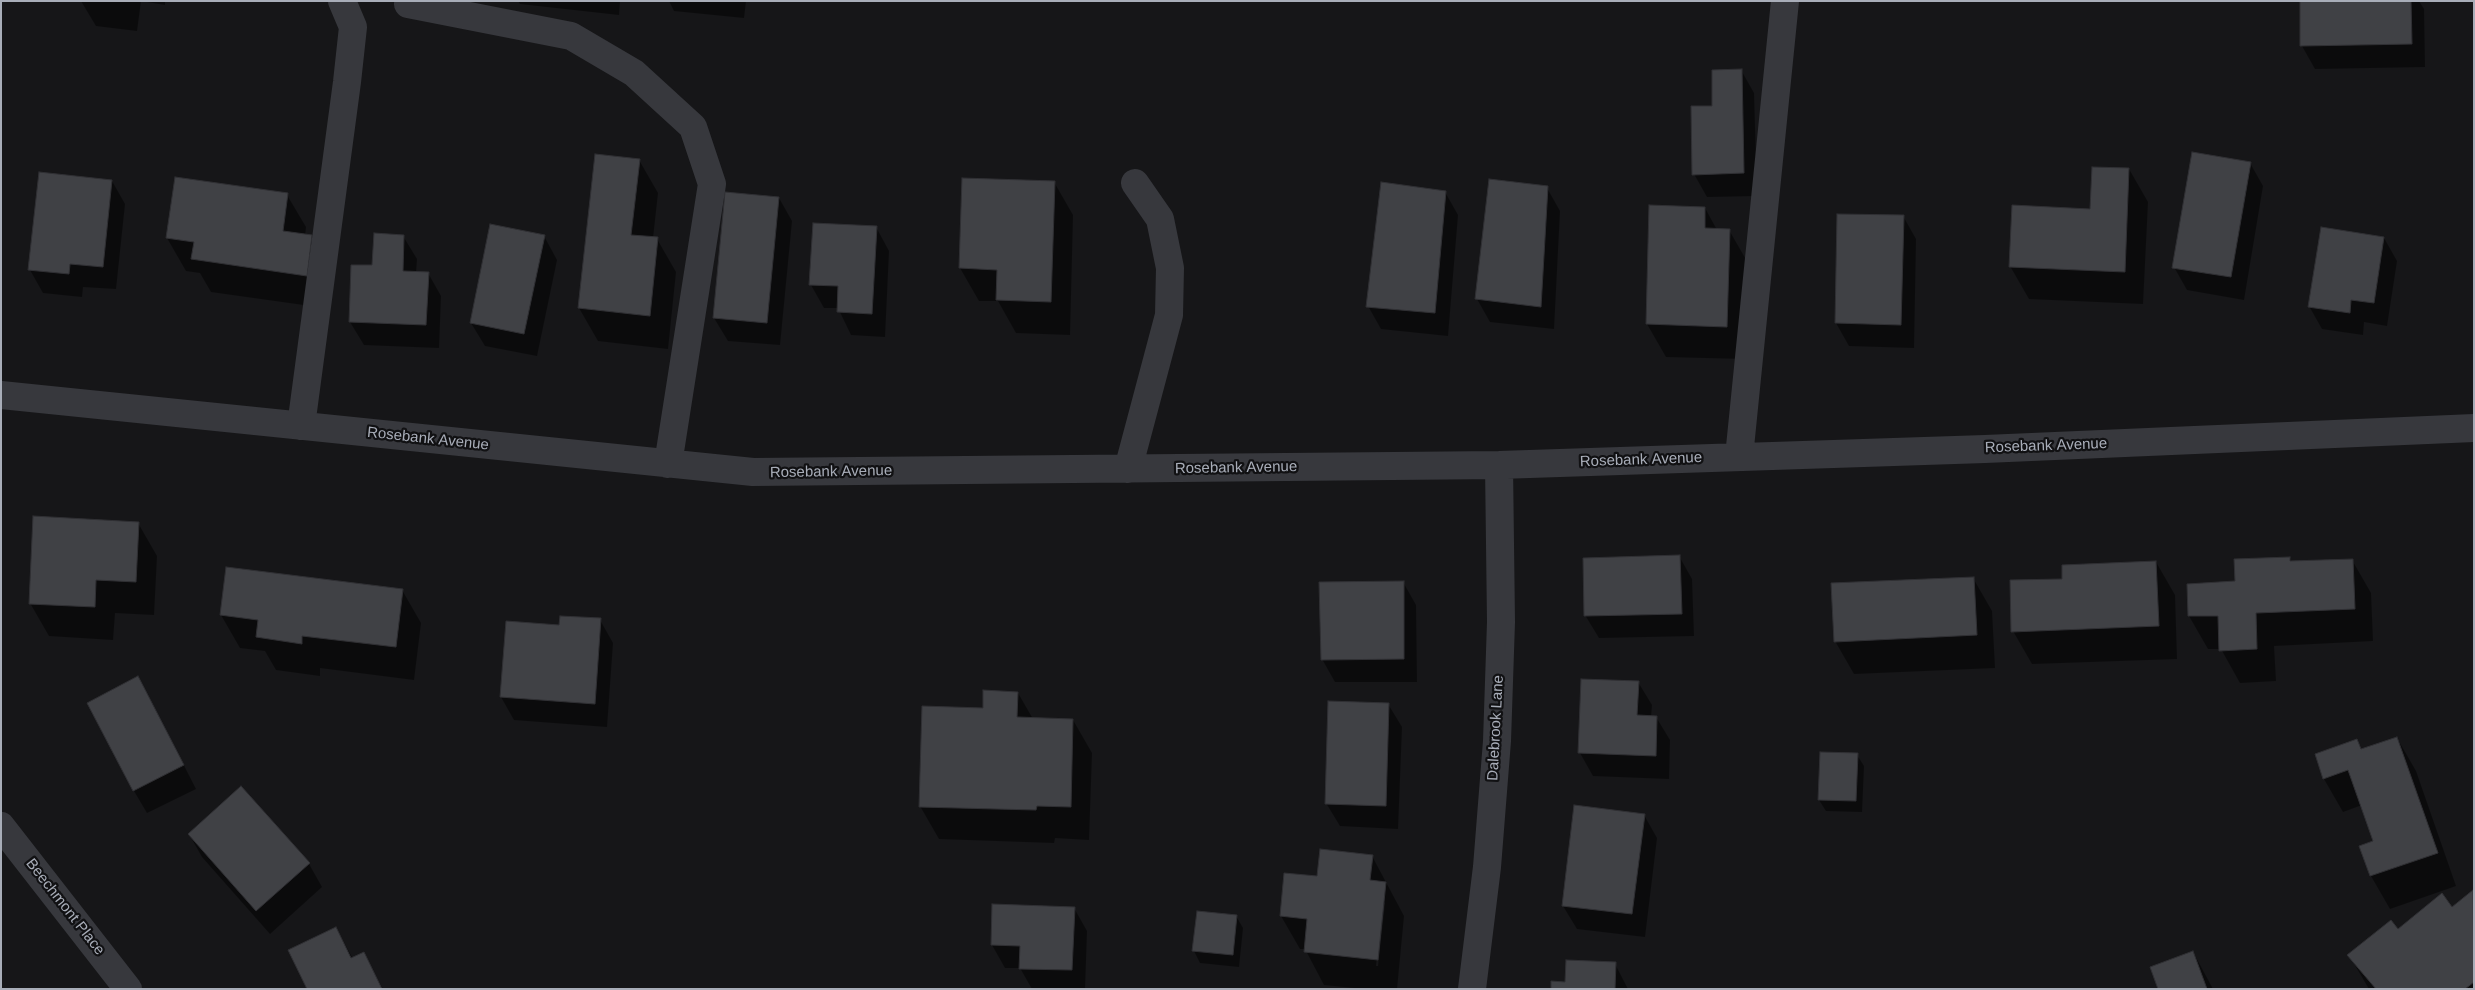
<!DOCTYPE html>
<style>
body{margin:0}
#map{position:relative;width:2475px;height:990px;overflow:hidden;background:#161618;font-family:Arial,sans-serif}
canvas{display:block}
.frame{position:absolute;inset:0;border:2px solid #a8adb8;pointer-events:none}
</style>
<div id="map">
<canvas width="2475" height="990"></canvas>
<div class="frame"></div>
</div>
<script>
const ctx = document.querySelector('canvas').getContext('2d');
ctx.lineJoin = 'round';
function fill(path, color) {
  ctx.fillStyle = color;
  ctx.fill(path, 'evenodd');
}
function shape(rows) {
  const path = new Path2D();
  for (const r of rows) {
    path.moveTo(r[0], r[1]);
    for (let i = 2; i < r.length; i += 2) path.lineTo(r[i], r[i + 1]);
  }
  return path;
}
function strokePath(path, color, width, dash) {
  ctx.strokeStyle = color;
  ctx.lineWidth = width;
  ctx.lineCap = dash ? 'butt' : 'round';
  ctx.setLineDash(dash || []);
  ctx.stroke(path);
}
function write(font, color, halo, rows, align = 'center') {
  ctx.font = font + ' Arial,sans-serif';
  ctx.lineWidth = 4.5;
  ctx.setLineDash([]);
  ctx.textBaseline = 'middle';
  ctx.strokeStyle = halo;
  ctx.fillStyle = color;
  for (const [text, x, y, turn = 0] of rows) {
    ctx.save();
    ctx.translate(x, y);
    ctx.rotate((+turn || 0) * Math.PI / 180);
    ctx.textAlign = isNaN(turn) ? turn : align;
    if (halo) ctx.strokeText(text, 0, 0);
    ctx.fillText(text, 0, 0);
    ctx.restore();
  }
}
fill(shape([
 [81,1,165,1,165,5,141,1,137,31,96,26],
 [518,1,620,1,619,15,520,4],
 [669,1,746,1,744,18,674,11],
 [2301,1,2419,1,2424,9,2425,67,2315,69,2302,46],
 [1741,70,1754,93,1757,196,1707,197,1694,174],
 [639,160,658,193,653,238,657,239,676,272,668,349,598,341,579,308],
 [2250,163,2263,186,2244,300,2187,290,2174,267],
 [2129,169,2148,202,2143,304,2029,299,2010,266,2091,210],
 [112,181,125,204,116,289,83,287,82,297,43,293,30,270],
 [1054,182,1073,215,1070,335,1016,333,998,301,979,301,960,268],
 [1547,188,1560,211,1554,329,1490,322,1477,299],
 [1445,192,1458,215,1448,336,1381,329,1368,306],
 [287,195,306,227,305,236,312,236,331,269,325,308,211,292,200,273,186,271,167,238],
 [779,198,792,221,780,345,728,341,714,318],
 [1705,208,1717,230,1729,230,1748,263,1745,359,1666,357,1647,324],
 [1838,215,1903,216,1916,239,1914,348,1849,346,1836,323],
 [876,227,889,251,885,337,851,335,838,308,824,308,811,285],
 [403,236,417,259,416,273,428,273,441,296,439,348,364,345,350,322,374,267],
 [544,236,557,260,537,356,485,346,471,323],
 [2384,238,2397,261,2387,326,2364,322,2363,335,2322,329,2309,306],
 [138,523,157,556,154,615,115,613,113,640,49,636,30,603],
 [1679,556,1692,579,1694,636,1599,638,1585,615],
 [2290,558,2292,562,2352,560,2371,593,2373,641,2274,646,2276,681,2240,683,2221,649,2208,649,2189,616,2188,585,2236,583],
 [2156,562,2175,595,2177,659,2032,664,2013,631],
 [1973,578,1992,611,1995,668,1854,674,1835,641],
 [1403,582,1416,605,1417,682,1335,682,1322,659],
 [402,590,421,623,414,680,320,668,320,676,276,670,265,651,240,648,221,615],
 [600,620,613,643,607,727,514,720,501,697,507,623,561,626],
 [1582,680,1638,682,1652,705,1651,717,1656,717,1670,740,1669,779,1593,776,1580,753],
 [1018,693,1033,719,1073,720,1092,753,1089,840,1055,838,1054,843,939,839,920,806,984,709],
 [151,701,196,789,147,813,134,791],
 [1388,704,1402,727,1398,829,1340,826,1326,803],
 [2397,738,2416,771,2456,886,2390,909,2371,876,2361,846,2375,842,2362,805,2343,812,2324,779,2316,755,2357,741,2362,750],
 [1857,755,1864,766,1862,812,1826,811,1819,800],
 [241,788,309,864,322,887,270,934,202,857,189,834],
 [1644,815,1657,838,1645,937,1577,929,1563,906],
 [1372,856,1404,916,1397,989,1364,989,1324,985,1305,949,1300,949,1281,916,1318,878],
 [1383,901,1385,903,1378,966,1376,966],
 [2473,891,2474,989,2369,989,2349,955,2398,931,2452,908],
 [1074,908,1087,931,1085,989,1032,989,1020,968,1005,968,992,945],
 [1236,916,1243,928,1239,967,1200,963,1194,951],
 [336,928,353,959,363,954,383,989,308,989],
 [2193,952,2213,989,2160,989],
 [1615,964,1628,989,1552,989]
]), '#0007');
const building = shape([
 [2300,1,2411,1,2412,44,2300,46,2300,1],
 [1742,69,1744,173,1692,175,1691,106,1712,106,1712,70,1742,69],
 [2192,152,2251,162,2231,277,2172,268,2192,152],
 [595,154,640,159,631,235,658,237,650,316,578,308,595,154],
 [2092,167,2129,168,2125,272,2009,267,2012,205,2090,209,2092,167],
 [39,172,112,180,103,267,70,264,69,274,28,270,39,172],
 [175,177,288,193,283,231,312,235,307,276,191,259,194,242,166,238,175,177],
 [962,178,1055,181,1051,302,996,300,997,270,959,268,962,178],
 [1489,179,1548,186,1541,307,1475,299,1489,179],
 [1381,182,1446,191,1435,313,1366,307,1381,182],
 [725,192,779,197,767,323,713,318,725,192],
 [1649,205,1705,207,1705,228,1730,229,1727,327,1646,324,1649,205],
 [1837,214,1904,215,1901,325,1835,323,1837,214],
 [813,223,877,226,872,314,837,312,838,286,809,285,813,223],
 [490,224,545,235,524,334,470,323,490,224],
 [2321,227,2384,237,2374,303,2351,300,2350,313,2308,307,2321,227],
 [374,233,404,235,403,271,429,272,426,325,349,322,351,265,372,265,374,233],
 [33,516,139,522,136,582,96,580,95,607,29,604,33,516],
 [1680,555,1682,614,1584,616,1583,558,1680,555],
 [2290,557,2290,561,2353,559,2355,609,2256,613,2257,649,2219,651,2218,616,2188,616,2187,584,2235,581,2234,559,2290,557],
 [2156,561,2159,626,2011,632,2010,580,2062,579,2062,565,2156,561],
 [226,567,403,589,396,647,302,636,302,644,256,637,258,620,220,615,226,567],
 [1974,577,1977,635,1834,642,1831,583,1974,577],
 [1404,581,1404,659,1321,660,1319,582,1404,581],
 [560,616,601,618,595,704,500,697,506,621,559,625,560,616],
 [138,676,184,765,133,791,87,703,138,676],
 [1581,679,1639,681,1637,715,1657,716,1656,756,1578,753,1581,679],
 [983,690,1018,692,1017,717,1073,719,1071,807,1037,806,1036,810,919,807,922,706,983,708,983,690],
 [1328,701,1389,703,1386,806,1325,804,1328,701],
 [2397,737,2438,853,2370,876,2359,846,2373,841,2348,770,2323,779,2315,754,2357,739,2361,749,2397,737],
 [1820,752,1858,753,1856,801,1818,800,1820,752],
 [241,786,310,863,256,911,188,834,241,786],
 [1574,805,1645,814,1632,914,1562,906,1574,805],
 [1320,849,1373,855,1370,880,1386,882,1378,960,1304,952,1307,919,1280,916,1284,873,1317,876,1320,849],
 [2473,890,2474,982,2465,989,2376,989,2347,955,2391,920,2398,929,2442,893,2452,907,2473,890],
 [992,904,1075,907,1072,970,1019,969,1020,946,991,945,992,904],
 [1197,911,1237,915,1233,955,1192,951,1197,911],
 [336,927,351,958,364,952,382,989,307,989,288,950,336,927],
 [2193,951,2207,989,2158,989,2150,967,2193,951],
 [1566,960,1616,962,1615,989,1551,989,1551,981,1565,982,1566,960]
]);
fill(building, '#404145');
strokePath(building, '#303034', 1);
strokePath(shape([
 [408,4,571,36,634,73,693,127,712,184,668,464],
 [1,395,753,472,1499,465,1985,449,2474,428],
 [301,426,347,82,353,27,342,1],
 [1739,457,1785,1],
 [1128,469,1169,315,1170,268,1160,219,1135,183],
 [1,826,128,989],
 [1472,989,1487,867,1497,741,1501,622,1499,465]
]), '#37383d', 28);
write('15px', '#a8adb8', '#111113', [
 ["Rosebank Avenue",428,439,6],
 ["Rosebank Avenue",2046,446,-2],
 ["Rosebank Avenue",1641,460,-2],
 ["Rosebank Avenue",1236,468,-1],
 ["Rosebank Avenue",831,472,-1],
 ["Dalebrook Lane",1496,728,-87],
 ["Beechmont Place",65,907,52]
]);
</script>
